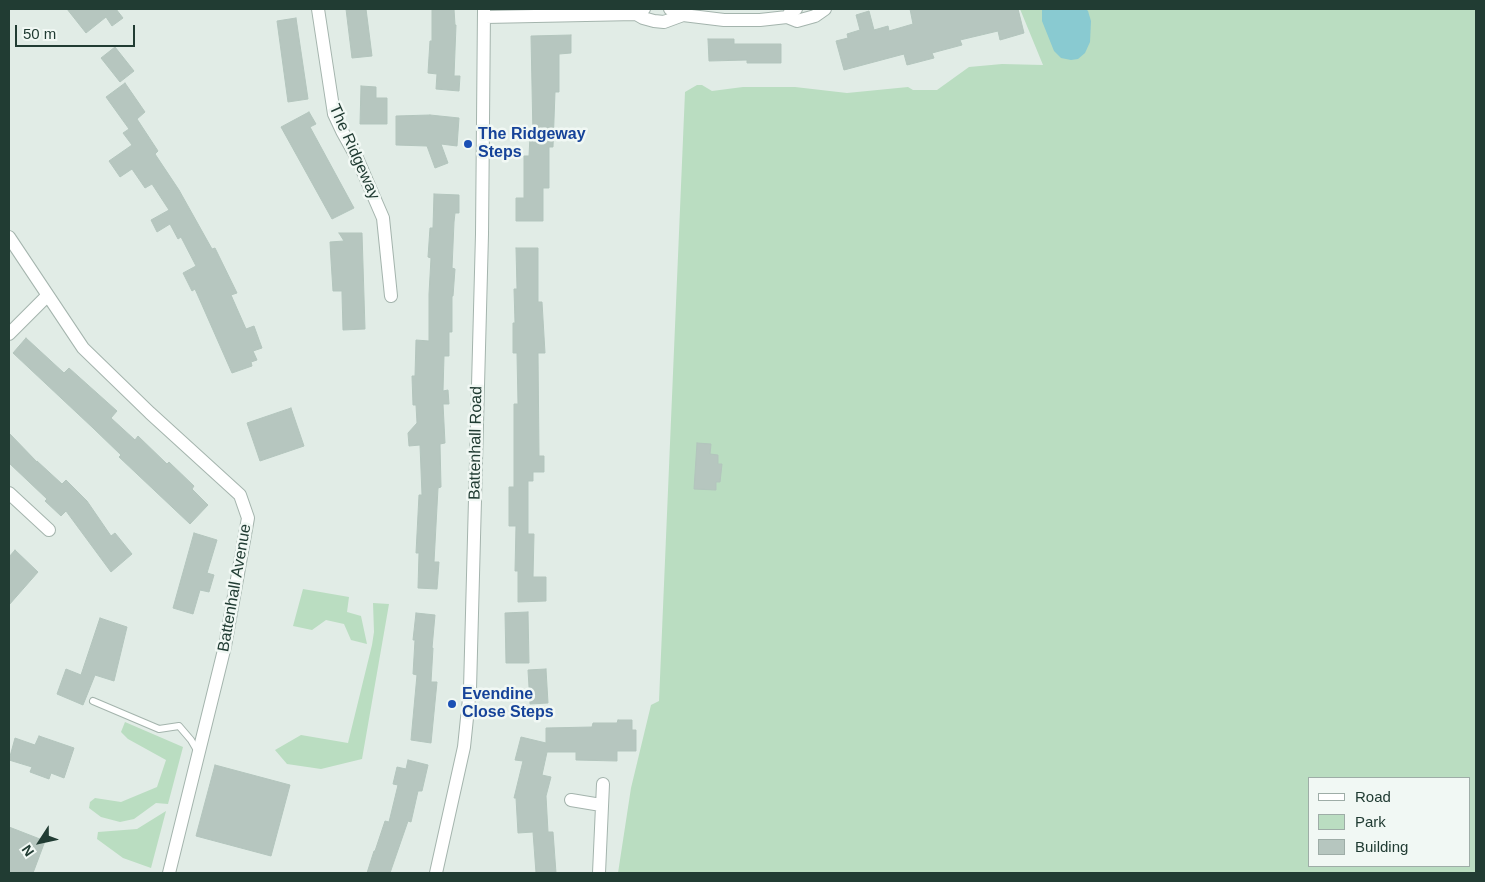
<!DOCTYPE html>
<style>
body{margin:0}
#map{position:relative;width:1485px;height:882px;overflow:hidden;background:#e1ece6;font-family:Helvetica,sans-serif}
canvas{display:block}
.frame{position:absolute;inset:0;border:10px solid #213c33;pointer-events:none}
.legend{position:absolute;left:1308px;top:777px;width:162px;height:90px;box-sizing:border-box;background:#f1f8f4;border:1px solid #9eada7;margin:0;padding:6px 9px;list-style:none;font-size:15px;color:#213c33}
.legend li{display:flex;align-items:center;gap:10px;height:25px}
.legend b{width:25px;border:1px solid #9eada7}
.north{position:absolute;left:15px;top:817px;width:50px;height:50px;-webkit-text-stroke:4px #f1f8f4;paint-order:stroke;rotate:235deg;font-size:14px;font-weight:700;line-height:20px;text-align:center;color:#213c33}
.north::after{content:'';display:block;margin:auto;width:18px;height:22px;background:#213c33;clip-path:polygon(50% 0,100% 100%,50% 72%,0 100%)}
.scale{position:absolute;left:15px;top:25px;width:120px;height:22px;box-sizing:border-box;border:2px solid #213c33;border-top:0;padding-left:6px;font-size:15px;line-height:18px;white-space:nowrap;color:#213c33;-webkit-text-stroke:4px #f1f8f4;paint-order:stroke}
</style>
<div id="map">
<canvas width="1485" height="882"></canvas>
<div class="frame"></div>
<ul class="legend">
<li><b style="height:6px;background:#fff"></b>Road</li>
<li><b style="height:14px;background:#baddc1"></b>Park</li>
<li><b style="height:14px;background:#b6c6bf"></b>Building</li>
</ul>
<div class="north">N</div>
<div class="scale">50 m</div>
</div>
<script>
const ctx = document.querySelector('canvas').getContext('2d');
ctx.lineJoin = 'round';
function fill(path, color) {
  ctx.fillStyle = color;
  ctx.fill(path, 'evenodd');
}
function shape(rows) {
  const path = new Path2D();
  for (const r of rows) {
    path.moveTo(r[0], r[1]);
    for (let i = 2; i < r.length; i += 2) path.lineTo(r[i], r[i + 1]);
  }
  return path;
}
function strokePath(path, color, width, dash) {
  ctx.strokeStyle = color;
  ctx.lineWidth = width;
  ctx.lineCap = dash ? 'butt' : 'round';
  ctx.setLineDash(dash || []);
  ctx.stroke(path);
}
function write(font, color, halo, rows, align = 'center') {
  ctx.font = font + ' Helvetica,sans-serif';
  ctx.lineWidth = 5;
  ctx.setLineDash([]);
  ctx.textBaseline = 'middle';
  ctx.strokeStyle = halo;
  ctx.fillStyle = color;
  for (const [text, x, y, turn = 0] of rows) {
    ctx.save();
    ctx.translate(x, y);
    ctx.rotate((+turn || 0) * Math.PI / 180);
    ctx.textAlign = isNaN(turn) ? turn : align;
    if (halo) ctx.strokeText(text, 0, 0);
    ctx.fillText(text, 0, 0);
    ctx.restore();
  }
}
fill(shape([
 [1020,9,1476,9,1476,873,618,873,631,788,651,705,659,701,685,92,697,85,702,85,712,91,743,87,795,87,847,93,908,87,913,90,937,90,969,67,1002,64,1043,65],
 [1309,778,1469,778,1469,866,1309,866],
 [303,589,349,597,347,612,361,616,367,644,351,640,344,624,326,620,312,630,293,626],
 [373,603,389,604,362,759,321,769,287,764,275,750,301,735,348,743,372,645,374,632],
 [125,722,183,747,168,804,156,803,134,819,120,822,101,817,89,808,90,802,95,798,121,802,157,787,166,760,128,739,121,732],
 [166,811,151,868,123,858,97,839,98,832,137,829]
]), '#baddc1');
fill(shape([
 [1042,9,1086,9,1088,11,1091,21,1090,42,1085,53,1078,59,1071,60,1061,58,1054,51,1042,21]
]), '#89cad1');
const building = shape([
 [67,9,116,9,123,18,112,26,106,17,86,33,67,9],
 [346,9,366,9,372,56,352,58,346,9],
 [432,9,454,9,455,25,456,25,454,76,460,76,459,91,436,89,437,74,428,73,430,41,432,41,432,9],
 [910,9,1018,9,1024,33,1000,40,998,31,960,40,962,45,932,53,934,58,907,65,904,54,844,70,836,41,848,38,847,34,860,30,856,15,869,11,874,30,888,26,889,31,913,24,910,9],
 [296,18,308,99,288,102,277,21,296,18],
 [571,35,571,53,559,54,559,92,555,92,553,147,549,147,549,188,543,188,543,221,516,221,516,198,524,198,524,156,529,156,530,136,533,136,531,36,571,35],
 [708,39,734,39,734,44,781,44,781,63,747,63,747,60,709,61,708,39],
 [115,47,134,71,120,82,101,58,115,47],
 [125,83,145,112,137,119,158,151,155,154,179,190,212,249,215,248,237,293,231,295,246,329,254,326,262,348,253,351,257,360,251,362,252,366,232,373,195,289,192,291,183,273,196,266,181,237,178,239,170,224,157,232,151,220,169,210,152,184,145,188,132,169,120,177,109,161,132,145,123,133,129,129,106,97,125,83],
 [361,86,376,87,376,98,387,98,387,124,360,124,361,86],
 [309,112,316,124,310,127,354,208,332,219,281,127,309,112],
 [430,115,459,118,457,146,441,144,448,163,435,168,427,146,396,145,396,116,430,115],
 [434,194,459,195,459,213,455,213,454,222,452,268,455,269,453,296,452,296,452,332,449,332,449,356,444,356,443,391,448,390,449,404,443,404,445,443,440,444,441,487,438,488,434,562,439,562,437,589,418,588,419,553,416,553,419,495,422,495,420,445,409,446,408,433,417,423,416,405,413,405,412,376,415,376,416,340,429,341,429,294,431,258,428,257,430,228,433,228,434,194],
 [339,233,362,233,365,329,343,330,342,294,342,291,333,291,331,260,330,242,344,241,339,233],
 [516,248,538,248,538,302,542,302,545,353,538,353,539,456,544,456,544,472,533,472,533,481,528,481,528,534,534,534,533,577,546,577,546,601,518,602,518,571,515,571,516,526,509,526,509,487,514,487,514,404,518,404,517,353,513,353,513,323,515,323,514,289,517,289,516,248],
 [26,338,64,373,69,368,117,411,111,418,135,440,138,436,167,464,169,462,194,486,192,489,208,505,190,524,119,457,121,455,93,428,13,353,26,338],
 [291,408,304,446,260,461,247,423,291,408],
 [9,433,37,462,37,461,62,484,66,480,87,501,111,536,115,533,132,554,111,572,66,511,61,516,45,501,47,499,9,463,9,433],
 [697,443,711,444,710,454,718,455,718,464,722,464,720,482,716,482,716,490,694,489,697,443],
 [194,533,217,540,207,573,214,575,209,592,200,590,193,614,173,608,194,533],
 [15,550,38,572,9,605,9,557,15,550],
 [528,612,529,663,506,663,505,613,528,612],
 [416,613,435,615,432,648,433,648,431,682,437,682,431,743,411,740,417,675,413,674,415,640,413,640,416,613],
 [100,618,127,627,114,681,95,675,83,705,57,694,66,669,81,675,100,618],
 [546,669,548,703,530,704,528,670,546,669],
 [618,720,632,720,632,730,636,730,636,751,617,751,617,761,576,760,576,752,547,752,542,775,551,777,546,796,548,832,553,832,556,873,536,873,533,832,518,833,516,798,514,798,523,761,515,760,521,737,546,743,546,728,592,727,593,723,617,723,618,720],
 [39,736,74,748,64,778,51,773,49,779,30,772,32,767,9,760,15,738,35,745,39,736],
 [408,760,428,765,422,791,418,791,411,822,408,821,390,873,367,873,374,851,375,851,385,821,389,822,398,785,393,784,397,767,406,769,408,760],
 [215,765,290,785,271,856,196,836,215,765],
 [9,827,45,841,33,873,9,873,9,827]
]);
fill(building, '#b6c6bf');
strokePath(building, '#b3c5bd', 1);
const lane = shape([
 [93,701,159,729,179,726,191,740,198,752]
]);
const street = shape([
 [318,9,334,114,342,131,357,158,383,218,391,296],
 [670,9,683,15,724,20,760,20,787,17,797,21,815,16,825,9],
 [636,14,643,18,654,21,664,22,683,15],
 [485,17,636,14,644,9],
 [787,17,792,10,796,9],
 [9,237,83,348,150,413,240,495,248,518,225,646,169,873],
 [9,334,47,296],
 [9,493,49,530],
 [571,800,601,805],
 [436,873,464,747,470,689,482,234,484,9],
 [599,873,603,784]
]);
strokePath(lane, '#a4b4ad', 8);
strokePath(street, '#a4b4ad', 14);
strokePath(lane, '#fff', 6);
strokePath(street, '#fff', 12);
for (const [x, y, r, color] of [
 [468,144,5,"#1a4fb4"],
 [452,704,5,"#1a4fb4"]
]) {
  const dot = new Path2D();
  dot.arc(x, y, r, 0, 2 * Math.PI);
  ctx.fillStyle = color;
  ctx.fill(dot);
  strokePath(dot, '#f1f8f4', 2);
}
write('bold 16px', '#164399', '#f1f8f4', [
 ["The Ridgeway",478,135],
 ["Steps",478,153],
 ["Evendine",462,695],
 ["Close Steps",462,713]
], 'left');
write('16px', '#213c33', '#f1f8f4', [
 ["The Ridgeway",354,152,66],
 ["Battenhall Road",476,443,-89],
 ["Battenhall Avenue",235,588,-80]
]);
</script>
